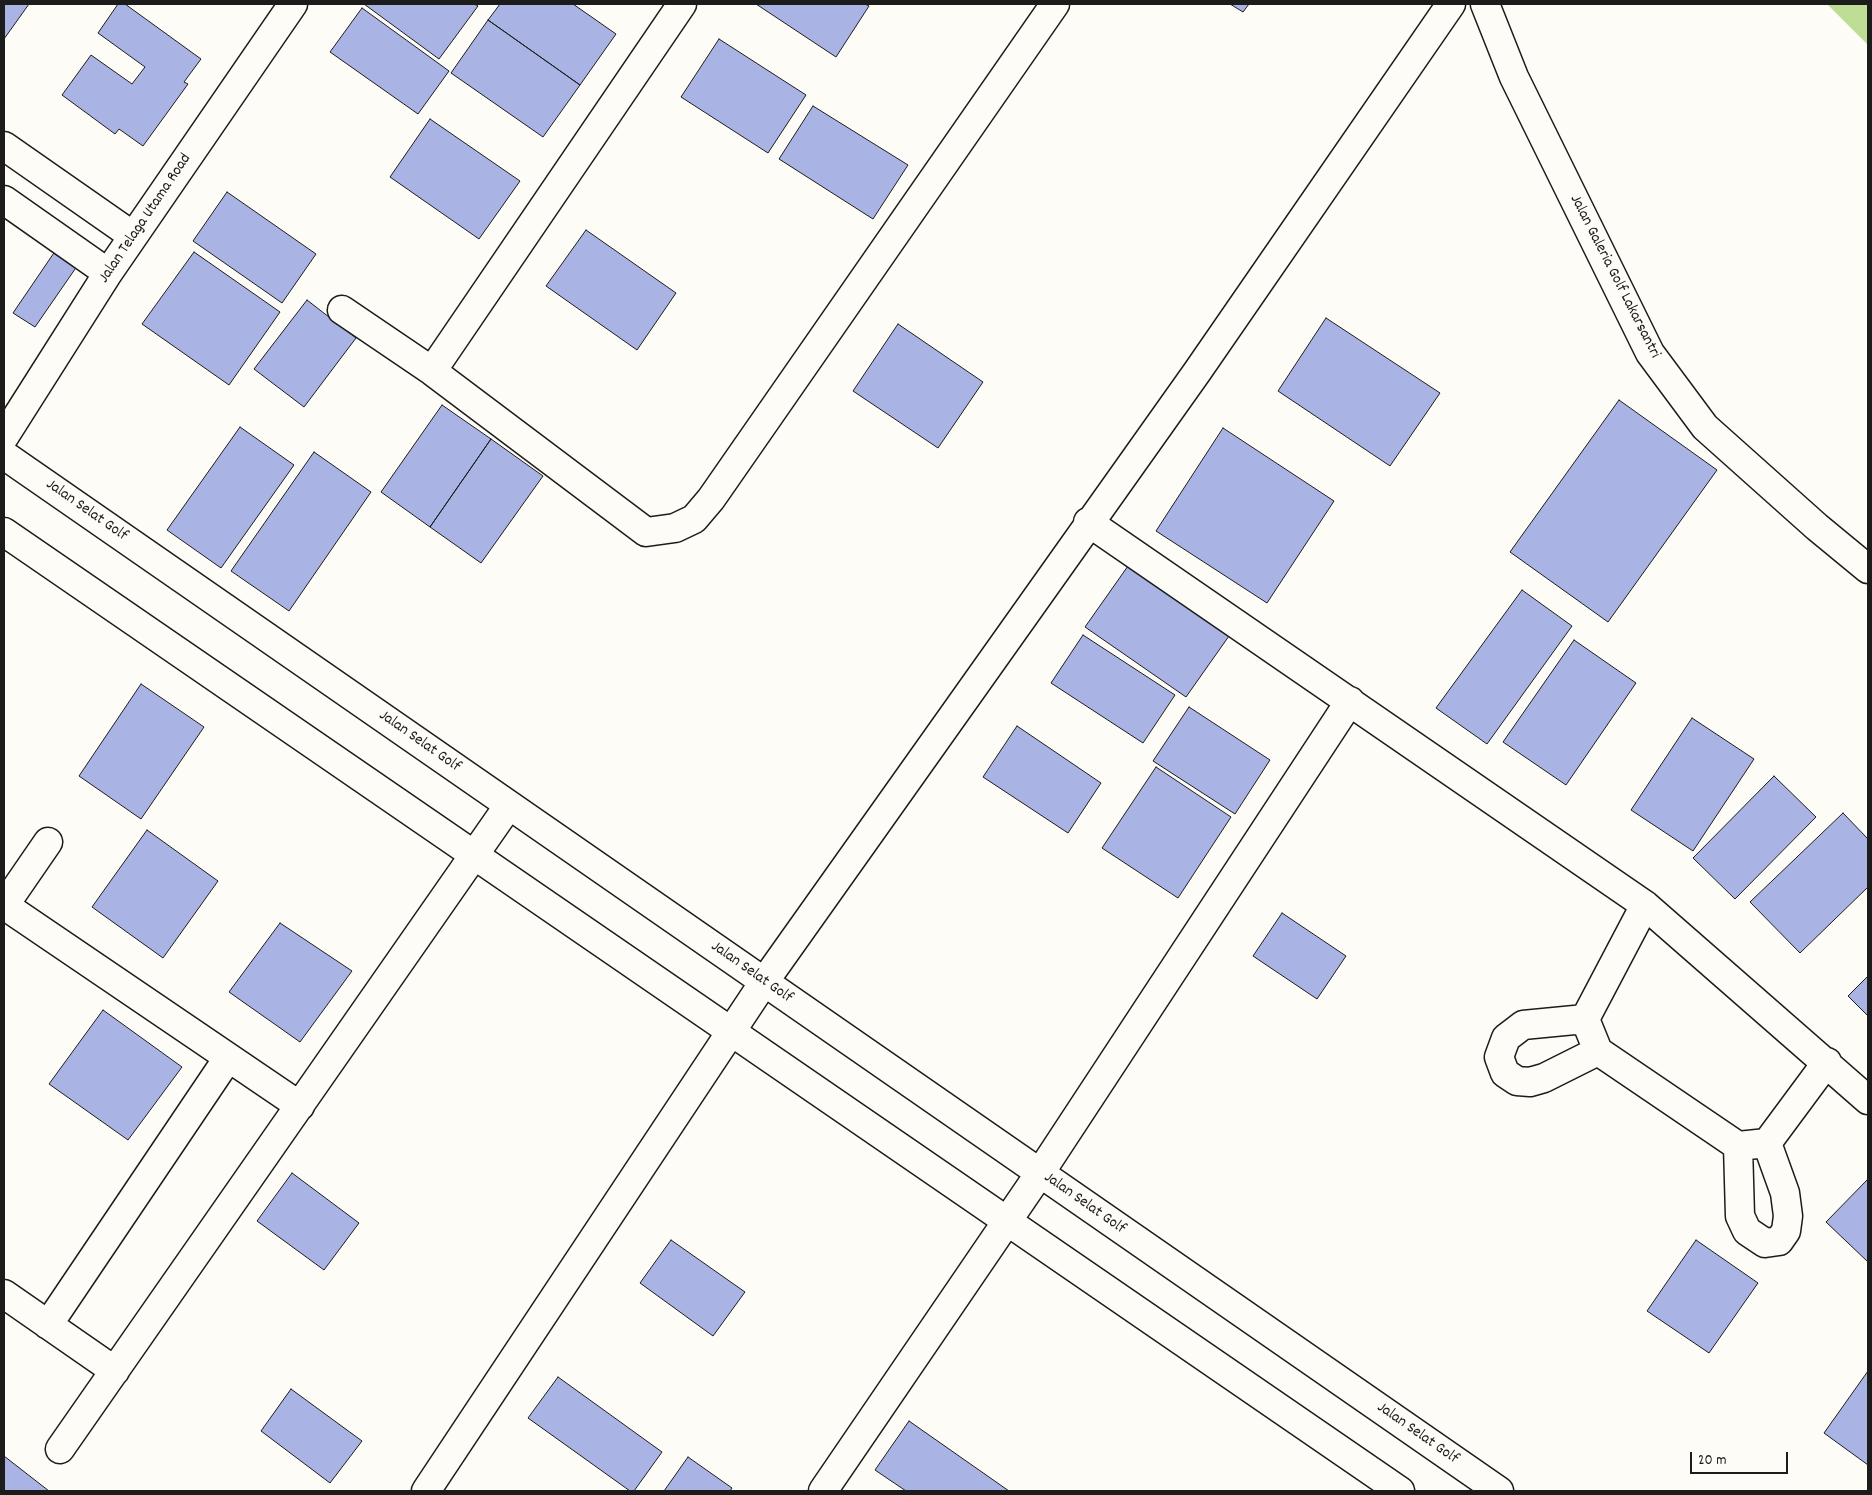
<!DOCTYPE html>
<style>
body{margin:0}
#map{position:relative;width:1872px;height:1495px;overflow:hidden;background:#fdfcf7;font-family:Dekko,sans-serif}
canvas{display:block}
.frame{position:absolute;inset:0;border:5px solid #1c1c1c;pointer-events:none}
.scale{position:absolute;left:1690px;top:1452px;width:98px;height:22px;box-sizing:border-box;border:2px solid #1c1c1c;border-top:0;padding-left:6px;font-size:15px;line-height:18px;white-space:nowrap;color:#1c1c1c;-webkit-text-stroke:4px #fdfcf7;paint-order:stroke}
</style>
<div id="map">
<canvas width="1872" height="1495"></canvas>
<div class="frame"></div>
<div class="scale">20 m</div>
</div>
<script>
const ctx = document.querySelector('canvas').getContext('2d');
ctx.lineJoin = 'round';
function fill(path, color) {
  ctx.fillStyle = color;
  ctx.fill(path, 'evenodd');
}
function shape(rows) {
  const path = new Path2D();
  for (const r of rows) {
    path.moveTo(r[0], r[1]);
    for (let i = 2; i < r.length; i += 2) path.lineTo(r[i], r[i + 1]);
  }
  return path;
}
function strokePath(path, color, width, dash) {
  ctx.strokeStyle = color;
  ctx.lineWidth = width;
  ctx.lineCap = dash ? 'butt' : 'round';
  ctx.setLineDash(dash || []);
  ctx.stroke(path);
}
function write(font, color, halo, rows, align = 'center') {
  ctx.font = font + ' Dekko,sans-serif';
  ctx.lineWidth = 4;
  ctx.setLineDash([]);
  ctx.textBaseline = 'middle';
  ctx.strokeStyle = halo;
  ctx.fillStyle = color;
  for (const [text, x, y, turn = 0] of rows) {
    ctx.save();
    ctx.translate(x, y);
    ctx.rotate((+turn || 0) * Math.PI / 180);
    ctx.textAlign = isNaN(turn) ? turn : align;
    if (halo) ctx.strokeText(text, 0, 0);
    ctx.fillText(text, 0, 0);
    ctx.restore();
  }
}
fill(shape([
 [1827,4,1868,4,1868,45]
]), '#bede96');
const building = shape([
 [4,4,29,4,4,39,4,4],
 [118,4,125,4,201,59,184,82,188,84,143,146,119,129,115,134,62,95,91,55,132,84,145,67,98,33,118,4],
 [364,4,474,4,478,6,439,59,364,4],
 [500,4,573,4,616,34,580,85,488,20,500,4],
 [756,4,865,4,869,6,836,57,756,4],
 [1230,4,1249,4,1243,12,1230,4],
 [362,8,449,71,418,114,330,52,362,8],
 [488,20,580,85,543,137,451,73,488,20],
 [719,39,806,95,768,153,681,97,719,39],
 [813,106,908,165,873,219,779,159,813,106],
 [430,119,520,181,479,239,390,177,430,119],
 [227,192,316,254,282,303,193,241,227,192],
 [586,230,676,293,637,350,546,286,586,230],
 [60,244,82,259,35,327,13,313,60,244],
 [194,252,280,312,229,385,142,324,194,252],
 [307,300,356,338,304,407,254,369,307,300],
 [1326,318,1440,393,1390,466,1278,391,1326,318],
 [898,324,983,382,938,448,853,391,898,324],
 [1619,400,1717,470,1608,622,1510,552,1619,400],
 [442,405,491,439,430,527,381,492,442,405],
 [240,427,294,465,221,568,167,530,240,427],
 [1223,428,1334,501,1267,603,1156,531,1223,428],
 [491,439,543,476,481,563,430,527,491,439],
 [314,452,371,492,289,611,231,571,314,452],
 [1128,566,1229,636,1186,697,1085,627,1128,566],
 [1522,590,1572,626,1487,744,1436,708,1522,590],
 [1083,635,1175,695,1143,743,1051,683,1083,635],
 [1574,640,1636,683,1566,785,1503,742,1574,640],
 [141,684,204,727,141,819,79,776,141,684],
 [1189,707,1270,760,1235,814,1153,761,1189,707],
 [1692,718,1754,759,1693,851,1631,810,1692,718],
 [1017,726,1101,783,1068,833,983,777,1017,726],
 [1156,767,1231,817,1178,898,1102,848,1156,767],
 [1774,776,1816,817,1735,899,1693,858,1774,776],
 [1843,813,1868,839,1868,887,1800,953,1750,902,1843,813],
 [147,830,218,881,163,958,92,907,147,830],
 [1282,913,1346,956,1317,999,1253,956,1282,913],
 [280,923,352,971,300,1042,229,992,280,923],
 [1868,976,1868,1016,1848,996,1868,976],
 [103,1010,182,1067,128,1140,49,1084,103,1010],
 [292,1173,359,1223,324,1270,257,1221,292,1173],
 [1868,1179,1868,1262,1826,1222,1868,1179],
 [671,1240,745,1292,713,1336,640,1283,671,1240],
 [1696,1240,1758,1283,1709,1353,1647,1311,1696,1240],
 [1868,1371,1868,1465,1824,1433,1868,1371],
 [558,1377,662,1452,634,1491,630,1491,528,1418,558,1377],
 [291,1389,362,1441,330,1483,261,1431,291,1389],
 [909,1421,1009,1491,906,1491,875,1470,909,1421],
 [4,1456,49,1491,4,1491,4,1456],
 [688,1457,732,1488,730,1491,664,1491,688,1457]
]);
fill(building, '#aab4e4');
strokePath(building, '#1c1c1c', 1);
const minor = shape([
 [1485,4,1514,77,1650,353,1705,427,1817,527,1868,569],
 [4,146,133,236],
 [4,200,108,273],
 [342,310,432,371,646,532,675,528,694,519,711,499,1055,4],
 [432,371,682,4],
 [4,437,108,273,293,4],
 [4,455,1499,1491],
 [1088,522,1645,905,1868,1100],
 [4,532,1400,1491],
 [4,905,300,1106],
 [1645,905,1585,1019,1598,1051,1738,1146,1767,1143,1827,1062],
 [4,906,48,842],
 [1585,1019,1523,1025,1506,1038,1499,1057,1505,1073,1517,1081,1530,1082,1544,1078,1598,1051],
 [1738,1146,1740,1216,1747,1231,1765,1243,1779,1241,1786,1231,1788,1216,1785,1193,1767,1143],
 [4,1294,115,1371],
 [48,1325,228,1058],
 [60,1449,509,805],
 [426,1491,764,982,1197,372,1451,4],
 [823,1491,1040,1173,1350,701]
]);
strokePath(minor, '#1c1c1c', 31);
strokePath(minor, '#fdfcf7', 28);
write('16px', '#1c1c1c', '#fdfcf7', [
 ["Jalan Telaga Utama Road",146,219,-56],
 ["Jalan Galeria Golf Lakarsantri",1614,277,63],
 ["Jalan Selat Golf",86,511,35],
 ["Jalan Selat Golf",419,742,35],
 ["Jalan Selat Golf",751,973,35],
 ["Jalan Selat Golf",1084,1204,35],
 ["Jalan Selat Golf",1417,1434,35]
]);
</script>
